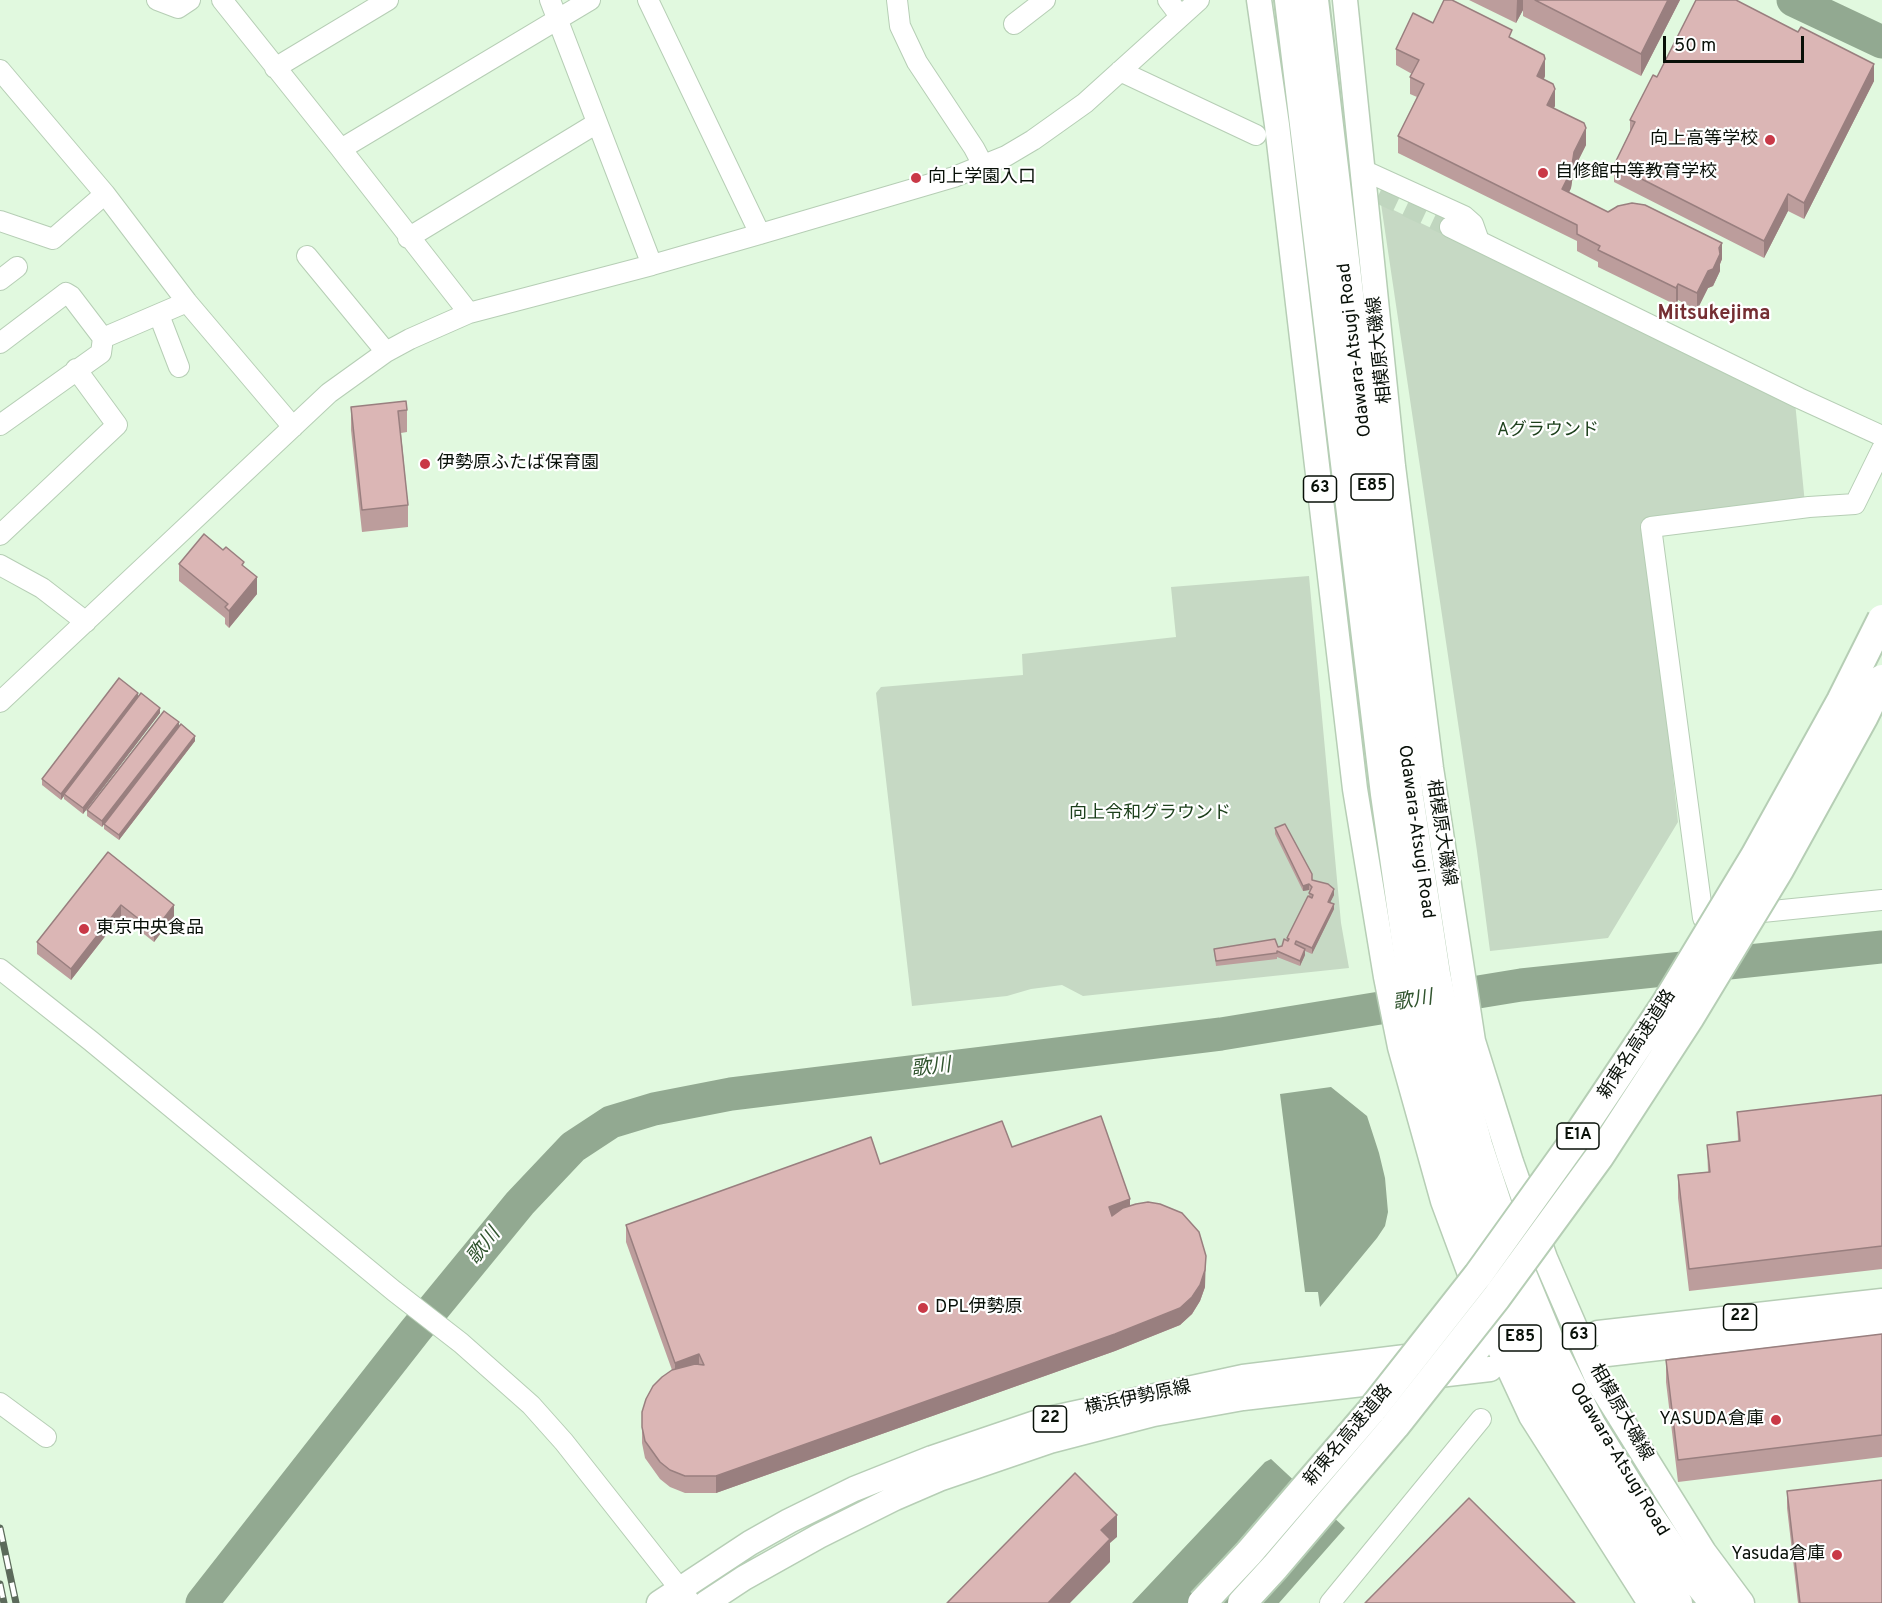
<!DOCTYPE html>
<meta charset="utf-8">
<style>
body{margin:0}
#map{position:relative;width:1882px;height:1603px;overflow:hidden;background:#e1f9df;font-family:Overpass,sans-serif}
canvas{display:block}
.scale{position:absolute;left:1663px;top:36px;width:141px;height:27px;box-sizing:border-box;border:3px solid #081008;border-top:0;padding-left:8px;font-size:18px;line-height:21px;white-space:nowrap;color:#081008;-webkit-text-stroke:4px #fff;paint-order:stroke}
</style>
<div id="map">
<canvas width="1882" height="1603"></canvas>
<div class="scale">50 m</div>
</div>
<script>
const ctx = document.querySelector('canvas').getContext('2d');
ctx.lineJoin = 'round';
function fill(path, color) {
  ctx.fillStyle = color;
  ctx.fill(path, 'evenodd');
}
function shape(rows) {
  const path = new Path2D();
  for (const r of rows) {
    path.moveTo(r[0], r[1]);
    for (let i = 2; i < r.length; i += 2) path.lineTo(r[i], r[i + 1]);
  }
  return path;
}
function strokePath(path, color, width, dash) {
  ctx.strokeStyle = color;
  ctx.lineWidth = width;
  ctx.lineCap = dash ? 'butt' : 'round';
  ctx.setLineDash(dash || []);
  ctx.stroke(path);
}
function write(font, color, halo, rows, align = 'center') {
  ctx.font = font + ' Overpass,"Noto Sans JP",sans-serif';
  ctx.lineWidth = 4.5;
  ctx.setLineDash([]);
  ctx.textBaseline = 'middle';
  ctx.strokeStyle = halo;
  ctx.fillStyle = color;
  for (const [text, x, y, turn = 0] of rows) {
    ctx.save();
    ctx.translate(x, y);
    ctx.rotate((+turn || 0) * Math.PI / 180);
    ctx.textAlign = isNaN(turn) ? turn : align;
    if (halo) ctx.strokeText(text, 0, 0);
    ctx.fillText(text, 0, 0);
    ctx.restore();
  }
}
fill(shape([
 [1381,204,1795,402,1805,504,1646,522,1678,822,1608,938,1490,951,1477,851],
 [1309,576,1341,923,1349,968,1083,996,1062,985,1031,989,1007,996,912,1006,876,693,881,687,1023,675,1022,654,1176,637,1171,587]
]), '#c6d9c4');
fill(shape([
 [1331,1087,1367,1116,1379,1153,1385,1178,1388,1212,1385,1226,1377,1238,1320,1307,1318,1292,1305,1292,1280,1094],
 [1271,1459,1345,1528,1279,1603,1132,1603,1265,1462]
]), '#92a991');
strokePath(shape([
 [1793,0,1882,42],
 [202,1603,415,1331,520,1203,573,1147,611,1122,654,1109,731,1094,1221,1034,1521,985,1882,947]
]), '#92a991', 33);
strokePath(shape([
 [1352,181,1450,227]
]), '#c0d6bf', 20, [20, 10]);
const minor = shape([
 [157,0,178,8,190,0],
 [222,0,341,149,590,0],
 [550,0,652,265],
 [648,0,760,234],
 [897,0,900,26,917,62,974,148,983,165],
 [1168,0,1180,16],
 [1014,24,1045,0],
 [275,68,388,0],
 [0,70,105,194,187,302,293,427],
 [1120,71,1256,135],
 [341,149,469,313],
 [1363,170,1464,216,1473,224,1479,241],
 [0,221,53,239,105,194],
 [1450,227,1799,398,1882,436],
 [408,238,597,123],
 [307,256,386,352],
 [0,280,17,267],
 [159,315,179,367],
 [0,343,66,293,71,296,103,338,187,302],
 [0,425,101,353,103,338],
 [1882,449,1855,504,1809,507,1651,527,1703,918,1882,900],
 [0,535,117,425,76,369],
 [0,565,42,588,86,622],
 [0,702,329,393,386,352,410,339,469,313,652,265,760,234,954,177,1006,156,1033,140,1085,103,1199,0],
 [0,969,91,1041,394,1291,461,1343,531,1405,564,1442,691,1603],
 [0,1403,46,1437],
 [1330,1603,1481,1419]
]);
const major = shape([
 [1259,0,1277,125,1355,789,1386,977,1400,1047,1443,1201,1490,1328,1531,1416,1650,1603],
 [1345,0,1393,466,1431,768,1473,1041,1511,1162,1545,1258,1600,1385,1704,1552,1742,1603],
 [1598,1333,1882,1301],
 [1607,1354,1882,1322],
 [659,1603,750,1543,789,1521,854,1489,932,1458,1044,1420,1243,1377,1479,1348],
 [706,1603,744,1578,819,1536,895,1498,939,1479,1050,1441,1154,1414,1243,1398,1490,1369]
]);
const highway = shape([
 [1289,0,1385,794,1411,976,1425,1045,1456,1163,1493,1273,1527,1353,1570,1440,1614,1512,1678,1603],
 [1314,0,1409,797,1436,974,1450,1041,1478,1145,1513,1252,1554,1351,1592,1426,1633,1492,1684,1566,1714,1603]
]);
strokePath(minor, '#b6ceb5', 22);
strokePath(major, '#b6ceb5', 27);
strokePath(highway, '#b6ceb5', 32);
strokePath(minor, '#fff', 20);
strokePath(major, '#fff', 24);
strokePath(highway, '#fff', 28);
const rail = shape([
 [0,1528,16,1603],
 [0,1584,4,1603]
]);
strokePath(rail, '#5c6a5b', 7);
strokePath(rail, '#fff', 4.5, [14]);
const highwayBridge = shape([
 [1202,1603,1249,1553,1371,1411,1478,1275,1574,1141,1665,1005,1755,856,1841,701,1882,619],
 [1242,1603,1275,1567,1395,1426,1496,1298,1599,1157,1690,1017,1779,870,1864,716,1882,679]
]);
strokePath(highwayBridge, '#b6ceb5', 32, []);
strokePath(highwayBridge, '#fff', 28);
fill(shape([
 [1469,0,1680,0,1641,76,1523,16,1523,10,1516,23],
 [1433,23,1512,38,1545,76,1544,79,1555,106,1553,108,1586,145,1574,169,1571,188,1569,193,1608,212,1722,259,1720,264,1720,271,1713,286,1708,288,1697,310,1678,300,1676,305,1598,267,1598,262,1577,251,1577,241,1398,153,1398,136,1417,97,1410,94,1410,77,1412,74,1396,65,1396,49],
 [1657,77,1874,81,1804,219,1788,211,1764,258,1614,182,1614,165,1630,132,1630,120],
 [351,407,407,410,407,432,401,433,408,505,408,527,362,532,351,430],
 [179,564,244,567,257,594,229,628,225,624,225,618,179,581],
 [138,697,160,713,83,814,64,799,64,796,61,800,42,785,42,779],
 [179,727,195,741,119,840,104,829,104,824,102,827,87,816,87,810],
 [1275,828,1312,880,1334,895,1330,902,1334,909,1312,954,1305,951,1305,955,1300,966,1277,957,1277,959,1216,966,1214,949,1282,946,1287,941,1287,938,1309,897,1309,893,1310,890,1309,890,1303,891,1275,834],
 [108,852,174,916,154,942,121,916,71,980,37,954,37,942],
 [1882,1095,1882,1269,1689,1291,1678,1198,1678,1175,1708,1172,1707,1145,1738,1141,1737,1112],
 [1012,1147,1130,1206,1205,1287,1200,1301,1192,1314,1180,1325,1115,1351,716,1493,685,1493,670,1487,660,1479,645,1458,642,1443,642,1412,672,1370,626,1242,626,1225,880,1164],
 [1882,1334,1882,1457,1678,1482,1666,1382,1666,1360],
 [1787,1491,1882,1603,1798,1603,1787,1508]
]), '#bc9d9c');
fill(shape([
 [1517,0,1523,0,1523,10,1516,23],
 [1668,0,1680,0,1641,76,1641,54],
 [1545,59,1545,76,1537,93,1537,76],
 [1874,64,1874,81,1804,219,1804,203],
 [1555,89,1555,106,1547,122,1547,105],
 [1586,128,1586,145,1574,169,1571,188,1562,206,1562,189,1574,152],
 [1788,194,1788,211,1764,258,1764,241],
 [1722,243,1722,259,1720,264,1720,271,1713,286,1708,288,1697,310,1697,293],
 [1678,284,1678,300,1676,305,1676,288],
 [257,577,257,594,229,628,229,611],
 [138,693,138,699,64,794,64,796,61,800,61,794],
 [160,708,160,713,83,814,83,808],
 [179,722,179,728,102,827,102,821],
 [195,736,195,741,119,840,119,835],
 [1309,884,1309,890,1303,891,1303,886],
 [1334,889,1334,895,1328,907,1328,902],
 [1334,904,1334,909,1312,954,1312,948],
 [121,905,121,916,71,980,71,969],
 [174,905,174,916,154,942,154,931],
 [1305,949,1305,955,1300,966,1300,961],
 [1130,1199,1130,1216,1109,1224,1109,1207],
 [1206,1256,1205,1287,1200,1301,1192,1314,1180,1325,1115,1351,716,1493,716,1476],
 [699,1354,699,1371,675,1380,675,1363],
 [1117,1515,1117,1537,1110,1543,1110,1562,1070,1603,1048,1603,1101,1530]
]), '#997f7f');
const building = shape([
 [1444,0,1452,0,1512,30,1509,37,1544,55,1545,59,1537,76,1553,84,1555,89,1547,105,1584,123,1586,128,1574,152,1571,171,1562,189,1608,212,1618,206,1632,203,1645,205,1722,243,1719,248,1720,254,1713,269,1708,271,1697,293,1678,284,1676,288,1598,250,1600,246,1577,234,1577,225,1398,136,1424,84,1410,77,1419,60,1396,49,1413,13,1433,23,1444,0],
 [1535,0,1668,0,1641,54,1535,0],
 [1696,0,1736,0,1798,32,1801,27,1874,64,1804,203,1788,194,1764,241,1614,165,1635,122,1630,120,1653,75,1657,77,1696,0],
 [406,401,407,410,398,411,408,505,362,510,351,407,406,401],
 [204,534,223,550,226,547,244,562,242,565,257,577,229,611,225,607,228,604,179,564,204,534],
 [119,678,138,693,61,794,42,779,119,678],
 [141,693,160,708,83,808,64,794,141,693],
 [164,711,179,722,102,821,87,810,164,711],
 [181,724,195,736,119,835,104,824,181,724],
 [1285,824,1312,874,1312,880,1328,884,1334,889,1328,902,1334,904,1312,948,1296,941,1295,944,1305,949,1300,961,1277,951,1277,953,1216,961,1214,949,1275,939,1278,947,1282,946,1284,939,1288,941,1289,939,1287,938,1308,896,1312,898,1313,895,1309,893,1312,887,1309,884,1303,886,1275,828,1285,824],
 [108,852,174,905,154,931,121,905,71,969,37,942,108,852],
 [1882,1095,1882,1246,1689,1269,1678,1175,1710,1172,1707,1145,1740,1141,1737,1112,1882,1095],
 [1101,1116,1130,1199,1109,1207,1112,1216,1123,1208,1136,1204,1148,1202,1160,1204,1182,1213,1199,1232,1206,1256,1205,1270,1200,1285,1192,1297,1180,1308,1115,1334,716,1476,685,1476,670,1470,660,1462,645,1441,642,1427,642,1412,646,1399,653,1386,662,1377,672,1370,695,1364,704,1365,699,1354,675,1363,626,1225,871,1137,880,1164,1002,1121,1012,1147,1101,1116],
 [1882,1334,1882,1435,1678,1460,1666,1360,1882,1334],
 [1075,1473,1117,1515,1101,1530,1110,1539,1048,1603,947,1603,1075,1473],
 [1882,1480,1882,1603,1800,1603,1787,1491,1882,1480],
 [1469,1498,1575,1603,1365,1603,1469,1498]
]);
fill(building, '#dbb6b5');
strokePath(building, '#997f7f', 1.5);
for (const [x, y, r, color] of [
 [1770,140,6,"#c93947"],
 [1543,173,6,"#c93947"],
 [916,178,6,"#c93947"],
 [425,464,6,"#c93947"],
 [84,929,6,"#c93947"],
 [923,1308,6,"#c93947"],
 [1776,1420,6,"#c93947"],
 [1837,1555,6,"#c93947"]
]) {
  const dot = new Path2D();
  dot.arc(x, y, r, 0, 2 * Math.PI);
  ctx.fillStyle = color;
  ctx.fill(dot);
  strokePath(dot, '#fff', 2);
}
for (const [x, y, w] of [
 [1372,487,42],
 [1320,489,33],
 [1578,1136,42],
 [1740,1317,33],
 [1579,1336,33],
 [1520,1338,42],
 [1050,1419,33]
]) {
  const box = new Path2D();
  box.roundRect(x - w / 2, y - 13, w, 26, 4.5);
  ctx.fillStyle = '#fff';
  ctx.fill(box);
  strokePath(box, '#081008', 1.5);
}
write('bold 16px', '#081008', null, [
 ["E85",1372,487],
 ["63",1320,489],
 ["E1A",1578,1136],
 ["22",1740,1317],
 ["63",1579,1336],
 ["E85",1520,1338],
 ["22",1050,1419]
]);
write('18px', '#081008', '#fff', [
 ["向上高等学校",1758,140,"right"],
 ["自修館中等教育学校",1555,173],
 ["向上学園入口",928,178],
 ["伊勢原ふたば保育園",437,464],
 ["東京中央食品",96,929],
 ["DPL伊勢原",935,1308],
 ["YASUDA倉庫",1764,1420,"right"],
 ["Yasuda倉庫",1825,1555,"right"]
], 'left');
write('18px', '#081008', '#fff', [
 ["Odawara-Atsugi Road",1356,350,-97],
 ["相模原大磯線",1381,350,-96],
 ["Odawara-Atsugi Road",1415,832,82],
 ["相模原大磯線",1440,833,81],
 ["新東名高速道路",1638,1045,-57],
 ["横浜伊勢原線",1138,1399,-12],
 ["相模原大磯線",1620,1413,60],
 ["新東名高速道路",1349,1436,-50],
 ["Odawara-Atsugi Road",1618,1460,59]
]);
write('18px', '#1d401c', '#fff', [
 ["Aグラウンド",1548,431],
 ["向上令和グラウンド",1150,814]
]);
write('bold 20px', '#752e32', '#fff', [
 ["Mitsukejima",1714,315]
]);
write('italic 20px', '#30542e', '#fff', [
 ["歌川",1413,1002,-9],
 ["歌川",931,1069,-7],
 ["歌川",485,1247,-52]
]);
</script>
